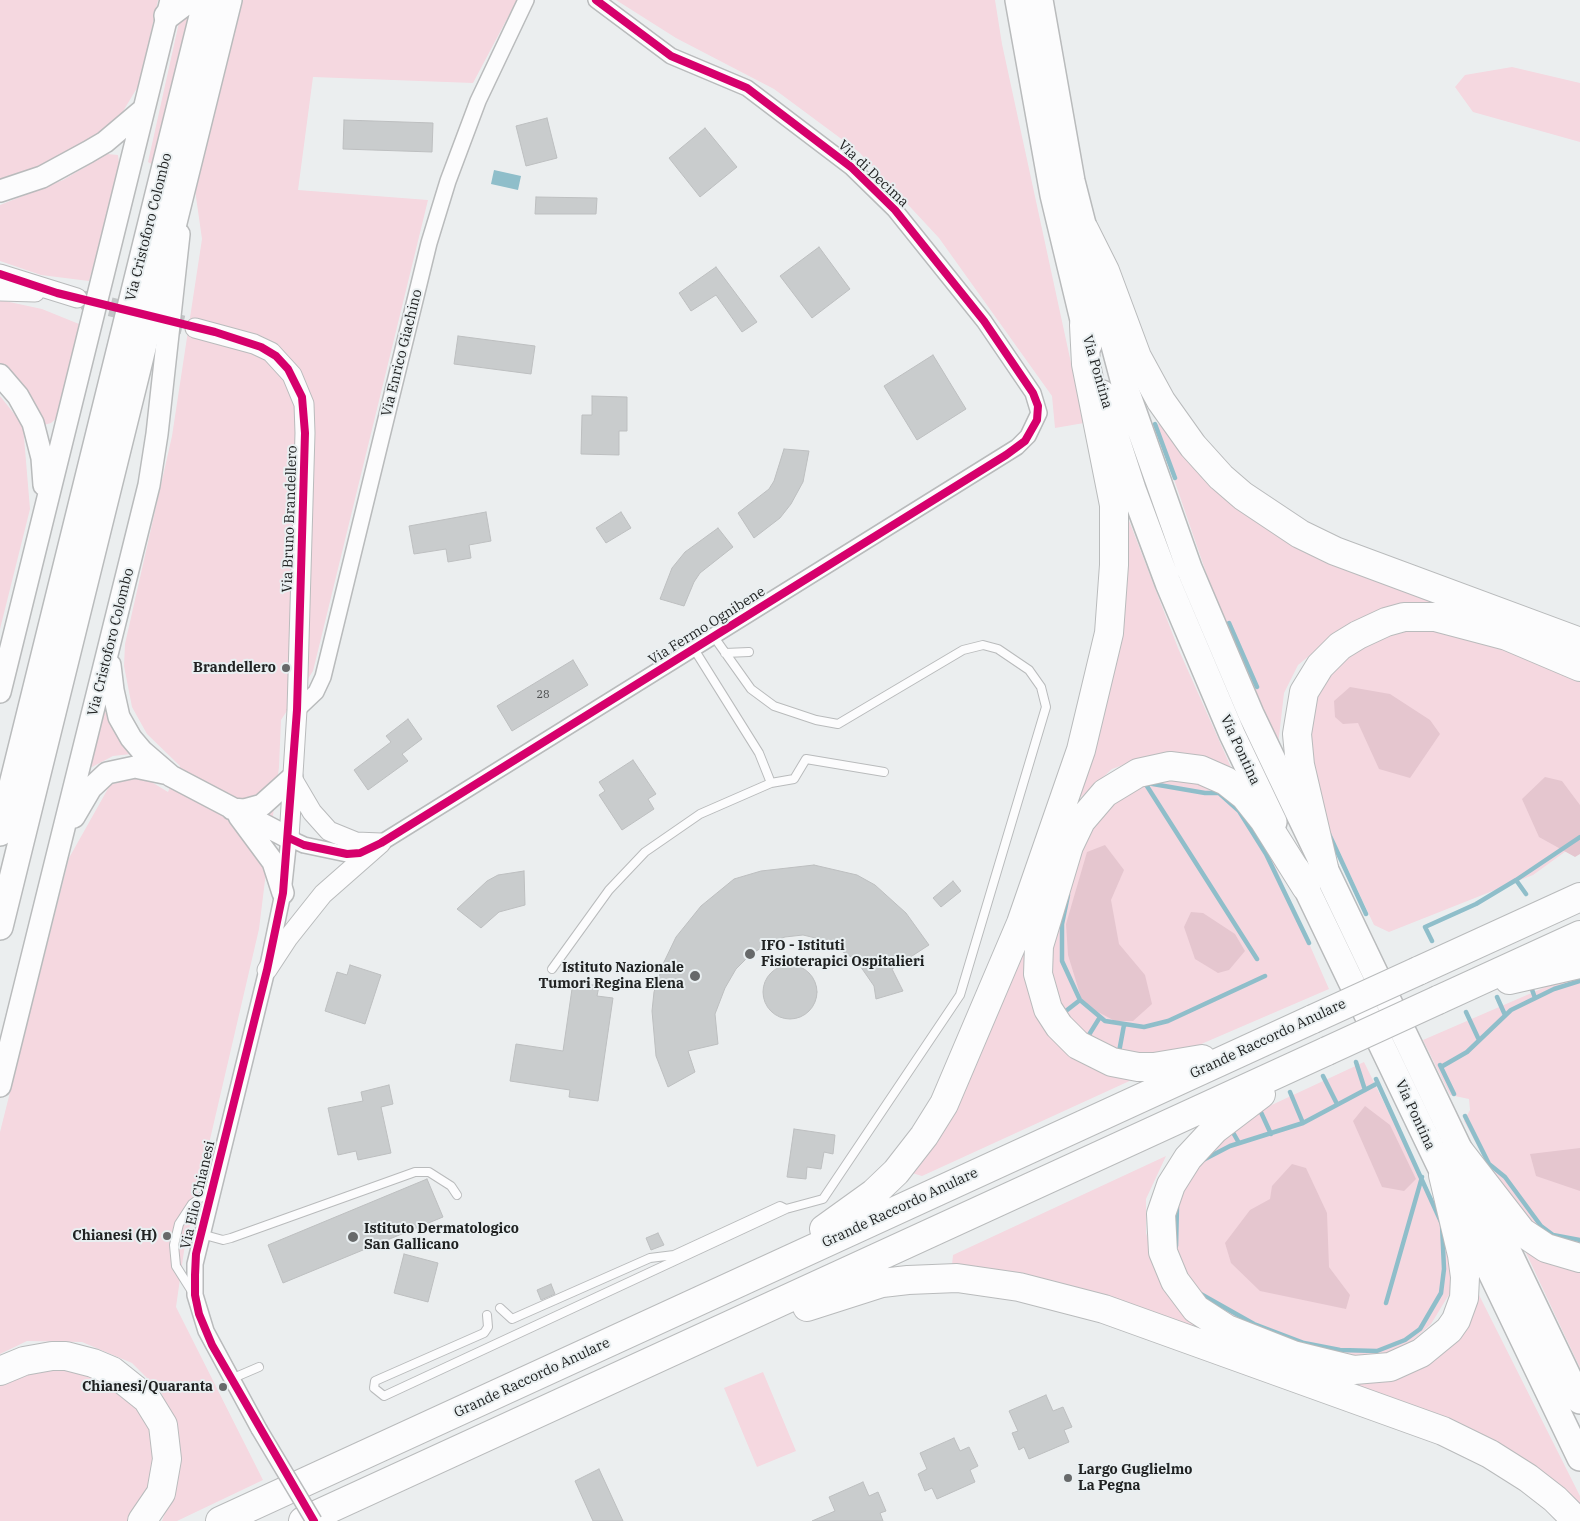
<!DOCTYPE html>
<style>
body{margin:0}
canvas{display:block;background:#ebeeef}
</style>
<canvas width="1580" height="1521"></canvas>
<script>
const ctx = document.querySelector('canvas').getContext('2d');
ctx.lineJoin = 'round';
function fill(path, color) {
  ctx.fillStyle = color;
  ctx.fill(path, 'evenodd');
}
function shape(rows) {
  const path = new Path2D();
  for (const r of rows) {
    if (r.length === 3) {
      path.moveTo(r[0] + r[2], r[1]);
      path.arc(r[0], r[1], r[2], 0, 2 * Math.PI);
      continue;
    }
    path.moveTo(r[0], r[1]);
    for (let i = 2; i < r.length; i += 2) path.lineTo(r[i], r[i + 1]);
  }
  return path;
}
function strokePath(path, color, width, dash) {
  ctx.strokeStyle = color;
  ctx.lineWidth = width;
  ctx.lineCap = dash ? 'butt' : 'round';
  ctx.setLineDash(dash || []);
  ctx.stroke(path);
}
function write(font, color, halo, rows, align = 'center') {
  ctx.font = font + ' "IBM Plex Serif",serif';
  ctx.lineWidth = 4;
  ctx.setLineDash([]);
  ctx.textBaseline = 'middle';
  ctx.strokeStyle = halo;
  ctx.fillStyle = color;
  for (const [text, x, y, turn = 0] of rows) {
    ctx.save();
    ctx.translate(x, y);
    ctx.rotate((+turn || 0) * Math.PI / 180);
    ctx.textAlign = isNaN(turn) ? turn : align;
    if (halo) ctx.strokeText(text, 0, 0);
    ctx.fillText(text, 0, 0);
    ctx.restore();
  }
}
fill(shape([
 [0,0,158,0,140,83,116,123,45,167,0,180],
 [184,0,517,0,473,83,313,77,298,190,428,200,313,671,281,720,279,767,259,929,184,1251,176,1307,263,1480,177,1521,162,1521,175,1486,178,1433,161,1392,132,1363,82,1342,27,1341,0,1354,0,1132,69,858,110,785,140,775,168,792,180,766,147,734,132,707,124,666,125,644,172,436,202,239,195,190,148,162],
 [616,0,995,0,1002,44,1084,423,1055,428,1052,396,939,238,859,152,774,89,676,38],
 [1512,67,1580,83,1580,142,1473,112,1455,87,1465,75],
 [107,154,118,155,120,170,89,281,41,275,0,261,0,205,63,180],
 [0,300,42,309,79,324,58,417,51,423,44,425,0,367],
 [0,396,23,425,30,509,0,629],
 [1155,424,1167,425,1208,475,1466,605,1422,604,1374,612,1331,638,1298,665,1284,693,1278,745,1211,587],
 [1118,492,1178,648,1238,783,1171,754,1142,758,1112,769,1069,808],
 [1401,626,1461,626,1580,672,1580,841,1533,875,1389,932,1374,925,1323,817,1308,731,1311,712,1324,677,1369,639],
 [102,711,105,711,111,726,131,754,113,756,92,767,90,766],
 [1141,777,1198,777,1238,805,1272,859,1329,989,1185,1051,1131,1057,1076,1030,1058,1003,1046,976,1047,937,1084,829],
 [1026,929,1038,1003,1136,1078,922,1176,912,1173,964,1093],
 [1580,972,1580,1244,1532,1230,1505,1197,1464,1121,1470,1110,1469,1099,1450,1095,1423,1040],
 [1364,1062,1451,1239,1453,1288,1431,1324,1411,1342,1376,1360,1353,1362,1215,1318,1167,1248,1177,1184,1248,1116],
 [1166,1156,1146,1199,1146,1233,1159,1273,1180,1307,1199,1328,1192,1330,952,1265,953,1255],
 [1520,1240,1580,1263,1580,1368],
 [1472,1281,1580,1496,1580,1510,1326,1377,1415,1366],
 [69,1363,122,1387,154,1426,155,1485,132,1521,0,1521,0,1382,14,1371],
 [763,1372,796,1451,757,1467,724,1388]
]), '#f5d8e0');
fill(shape([
 [1350,687,1390,694,1430,720,1440,734,1410,778,1379,769,1358,723,1343,724,1335,717,1334,701],
 [1545,777,1562,781,1580,805,1580,854,1575,857,1539,837,1522,799],
 [1105,845,1124,870,1111,900,1119,944,1145,975,1152,1004,1133,1021,1115,1021,1083,1004,1068,955,1066,924,1087,852],
 [1191,912,1203,913,1235,934,1245,951,1229,970,1218,973,1195,959,1184,927],
 [1365,1106,1390,1125,1416,1179,1404,1191,1382,1187,1353,1121],
 [1580,1148,1580,1191,1536,1176,1530,1154],
 [1292,1164,1306,1168,1327,1213,1329,1267,1350,1295,1346,1309,1260,1291,1231,1263,1225,1243,1250,1210,1270,1199,1272,1186]
]), '#e5c6cf');
fill(shape([
 [494,170,521,176,518,190,491,184]
]), '#8fbeca');
strokePath(shape([
 [1155,424,1175,478],
 [1229,623,1257,687],
 [1145,783,1257,959],
 [1147,783,1205,793,1219,793,1239,811,1266,854,1309,943],
 [1329,834,1366,914],
 [1516,880,1526,894],
 [1068,895,1062,924,1062,961,1080,1000,1105,1021,1144,1027,1168,1021,1265,976],
 [1432,941,1425,927,1476,904,1516,880,1580,837],
 [1530,984,1535,998],
 [1497,997,1505,1015],
 [1466,1012,1479,1040],
 [1062,1014,1080,1000],
 [1087,1038,1100,1017],
 [1119,1052,1124,1025],
 [1356,1062,1365,1090],
 [1440,1065,1454,1094],
 [1441,1067,1467,1052,1511,1010,1554,989,1580,981],
 [1323,1076,1337,1104],
 [1290,1092,1303,1123],
 [1259,1108,1271,1134],
 [1465,1116,1489,1164,1505,1177,1541,1226,1553,1235,1580,1240],
 [1231,1129,1239,1143],
 [1203,1160,1230,1146,1303,1123,1378,1083],
 [1176,1246,1177,1207],
 [1199,1293,1254,1324,1304,1343,1340,1350,1377,1351,1405,1340,1420,1329,1441,1293,1444,1269,1442,1224,1376,1079],
 [1386,1303,1422,1177]
]), '#8fbeca', 4.5);
const building = shape([
 [547,118,557,158,526,166,516,126,547,118],
 [344,120,433,123,432,152,343,149,344,120],
 [705,128,737,167,700,197,669,158,705,128],
 [536,197,597,198,596,214,535,214,536,197],
 [819,247,850,289,812,318,780,276,819,247],
 [716,267,757,322,742,332,716,295,691,311,679,293,716,267],
 [458,336,535,346,531,374,454,364,458,336],
 [933,355,966,409,917,440,884,386,933,355],
 [592,396,627,397,627,431,619,431,619,455,581,454,582,415,592,415,592,396],
 [784,449,809,451,803,482,791,504,780,518,754,538,738,513,769,489,774,481,784,449],
 [486,512,491,541,469,545,471,558,448,562,446,549,414,554,409,526,486,512],
 [621,512,631,528,606,543,596,528,621,512],
 [718,528,733,547,700,573,694,582,684,606,660,599,672,568,685,552,718,528],
 [573,660,588,685,512,731,497,706,573,660],
 [408,719,422,739,402,754,408,761,368,790,354,770,391,742,386,736,408,719],
 [633,760,656,794,648,799,654,809,622,830,599,795,605,791,599,782,633,760],
 [814,865,857,875,875,885,906,913,929,945,892,969,903,991,876,999,874,986,856,960,824,940,803,935,785,937,769,943,750,955,736,969,725,988,715,1014,718,1044,688,1051,695,1072,668,1087,656,1056,652,1011,654,992,664,962,676,937,701,906,734,879,761,871,814,865],
 [524,871,525,905,499,912,481,928,457,909,487,881,498,875,524,871],
 [953,881,961,891,941,907,933,898,953,881],
 [790,992,27],
 [350,965,381,975,365,1024,325,1011,337,972,347,975,350,965],
 [573,982,599,986,597,996,613,998,598,1101,569,1097,570,1090,510,1081,516,1044,563,1051,573,982],
 [389,1085,393,1104,381,1107,391,1153,358,1160,356,1151,338,1155,328,1108,363,1101,361,1092,389,1085],
 [794,1129,835,1135,833,1154,824,1152,821,1169,807,1167,806,1179,787,1177,794,1129],
 [427,1179,443,1217,283,1283,268,1245,427,1179],
 [658,1233,664,1245,651,1250,646,1238,658,1233],
 [404,1254,438,1263,428,1302,394,1293,404,1254],
 [551,1284,555,1294,541,1300,537,1290,551,1284],
 [1046,1395,1053,1411,1063,1407,1072,1427,1064,1430,1069,1442,1029,1459,1024,1447,1019,1450,1012,1433,1018,1431,1009,1411,1046,1395],
 [954,1438,960,1451,969,1447,978,1466,970,1470,975,1482,937,1499,932,1488,925,1491,918,1474,927,1469,920,1453,954,1438],
 [599,1469,623,1521,593,1521,575,1481,599,1469],
 [863,1482,869,1496,878,1492,886,1511,880,1513,883,1521,812,1521,835,1511,829,1497,863,1482]
]);
fill(building, '#c9cccd');
strokePath(building, '#bdbfc0', 1);
strokePath(shape([
 [83,300,195,328]
]), '#c2c5c6', 19, [19, 9]);
const service = shape([
 [725,653,749,652],
 [771,783,794,779,806,759,884,772],
 [552,969,609,890,645,852,700,814,771,783,759,753,694,649],
 [201,1234,223,1240,231,1238,415,1172,429,1172,451,1186,457,1195],
 [193,1293,176,1266,174,1245,179,1224,192,1204,212,1189],
 [500,1308,512,1319,650,1258,674,1255,780,1206,786,1209],
 [487,1315,488,1327,484,1333,375,1381,374,1388,384,1396,786,1209,823,1199,960,995,1046,707,1041,687,1029,670,998,649,983,645,963,650,838,724,816,720,774,706,751,689,714,637],
 [231,1379,259,1367]
]);
const minor = shape([
 [297,710,316,692,323,677,429,243,448,181,478,101,526,0],
 [259,1429,206,1331,195,1295,195,1264,267,970,283,893,289,838,304,845,347,854,360,853,381,843,1017,447,1028,436,1039,413,1033,393,984,321,895,210,851,167,747,88,671,56,596,0]
]);
const tertiary = shape([
 [0,274,77,298],
 [0,291,35,292],
 [195,328,254,344,271,352,292,375,304,404,305,433,297,710,289,838],
 [292,778,312,812,329,831,356,842,381,843],
 [267,970,288,938,323,894,381,843]
]);
const secondary = shape([
 [0,191,42,177,88,152,105,142,144,109],
 [0,375,18,396,33,423,42,458,44,485],
 [110,665,113,690,119,717,131,738,142,751,171,776,289,838],
 [0,692,171,0],
 [232,809,244,810,262,805,292,778],
 [239,816,273,862,283,893],
 [74,817,91,788,107,773,135,767,164,773],
 [0,1086,149,485,157,434,179,234]
]);
const trunk = shape([
 [1018,0,1053,195,1089,345],
 [1040,0,1072,181,1111,334,1125,387,1189,568,1251,714,1580,1401],
 [167,16,188,0],
 [1102,393,1133,489,1168,583,1232,734,1274,822],
 [0,833,206,0],
 [1297,869,1580,1458],
 [0,927,229,0]
]);
const motorway = shape([
 [1084,229,1105,271,1137,357,1161,401,1193,446,1221,477,1243,496,1300,534,1335,551,1580,642],
 [1324,868,1300,765,1297,734,1304,692,1320,666,1340,646,1358,635,1386,622,1404,617,1435,617,1507,636,1580,667],
 [1418,971,1580,897],
 [1509,980,1580,964],
 [1438,1000,1580,935],
 [1202,1059,1154,1067,1138,1067,1112,1062,1078,1045,1059,1026,1048,1009,1038,974,1039,946,1069,846,1081,821,1105,793,1138,773,1170,766,1201,770,1226,781,1245,796,1264,820,1306,887],
 [1261,1094,1215,1129,1188,1158,1171,1185,1161,1214,1163,1252,1175,1281,1196,1309,1227,1329,1293,1355,1354,1370,1390,1367,1421,1353,1449,1330,1456,1320,1464,1298,1465,1277,1462,1255,1443,1175],
 [1460,1152,1522,1232,1546,1248,1580,1258],
 [824,1229,874,1193,896,1172,924,1136,944,1104,1021,923,1081,750,1109,633,1114,565,1114,505,1086,364,1084,325],
 [807,1307,882,1283,908,1280,957,1278,1019,1287,1104,1309,1443,1431,1490,1454,1528,1478,1555,1499,1577,1521],
 [0,1371,24,1361,52,1356,66,1356,93,1363,112,1371,147,1399,163,1425,167,1459,161,1493,142,1521],
 [220,1521,1313,1019],
 [303,1521,1327,1051]
]);
strokePath(service, '#b9bbbc', 10);
strokePath(minor, '#b9bbbc', 18);
strokePath(tertiary, '#b9bbbc', 21);
strokePath(secondary, '#b9bbbc', 24);
strokePath(trunk, '#b9bbbc', 28);
strokePath(motorway, '#b9bbbc', 30);
strokePath(service, '#fcfcfd', 8);
strokePath(minor, '#fcfcfd', 15);
strokePath(tertiary, '#fcfcfd', 19);
strokePath(secondary, '#fcfcfd', 21);
strokePath(trunk, '#fcfcfd', 25);
strokePath(motorway, '#fcfcfd', 28);
const minorBridge = shape([
 [259,1429,314,1521]
]);
const motorwayBridge = shape([
 [1313,1019,1418,971],
 [1327,1051,1438,1000]
]);
strokePath(minorBridge, '#b9bbbc', 18, []);
strokePath(motorwayBridge, '#b9bbbc', 30, []);
strokePath(minorBridge, '#fcfcfd', 15);
strokePath(motorwayBridge, '#fcfcfd', 28);
strokePath(shape([
 [0,274,57,293,215,332,261,347,276,356,288,369,302,397,305,433,297,710,283,893,267,970,196,1254,195,1275,195,1295,199,1314,212,1345,314,1521],
 [289,838,304,845,347,854,360,853,381,843,1006,455,1025,441,1037,420,1038,406,1033,393,984,321,895,210,851,167,747,88,671,56,596,0]
]), '#d6006c', 8);
for (const [x, y, r, color] of [
 [286,668,5,"#67696a"],
 [750,954,6,"#67696a"],
 [695,976,6,"#67696a"],
 [167,1236,5,"#67696a"],
 [353,1237,6,"#67696a"],
 [223,1387,5,"#67696a"],
 [1068,1478,5,"#67696a"]
]) {
  const dot = new Path2D();
  dot.arc(x, y, r, 0, 2 * Math.PI);
  ctx.fillStyle = color;
  ctx.fill(dot);
  strokePath(dot, '#e9eff1', 2);
}
write('11px', '#4a4c4d', null, [
 ["28",543,695]
]);
write('14px', '#202222', '#e9eff1', [
 ["Via di Decima",873,174,43],
 ["Via Cristoforo Colombo",149,227,-76],
 ["Via Enrico Giachino",402,353,-76],
 ["Via Pontina",1097,372,74],
 ["Via Bruno Brandellero",290,519,-88],
 ["Via Fermo Ognibene",707,626,-32],
 ["Via Cristoforo Colombo",111,642,-76],
 ["Via Pontina",1240,750,65],
 ["Grande Raccordo Anulare",1268,1039,-25],
 ["Via Pontina",1415,1115,65],
 ["Via Elio Chianesi",198,1195,-77],
 ["Grande Raccordo Anulare",900,1208,-25],
 ["Grande Raccordo Anulare",532,1378,-25]
]);
write('bold 14px', '#202222', '#e9eff1', [
 ["Brandellero",276,668],
 ["IFO - Istituti",761,946,"left"],
 ["Fisioterapici Ospitalieri",761,962,"left"],
 ["Istituto Nazionale",684,968],
 ["Tumori Regina Elena",684,984],
 ["Istituto Dermatologico",364,1229,"left"],
 ["San Gallicano",364,1245,"left"],
 ["Chianesi (H)",157,1236],
 ["Chianesi/Quaranta",213,1387],
 ["Largo Guglielmo",1078,1470,"left"],
 ["La Pegna",1078,1486,"left"]
], 'right');
</script>
